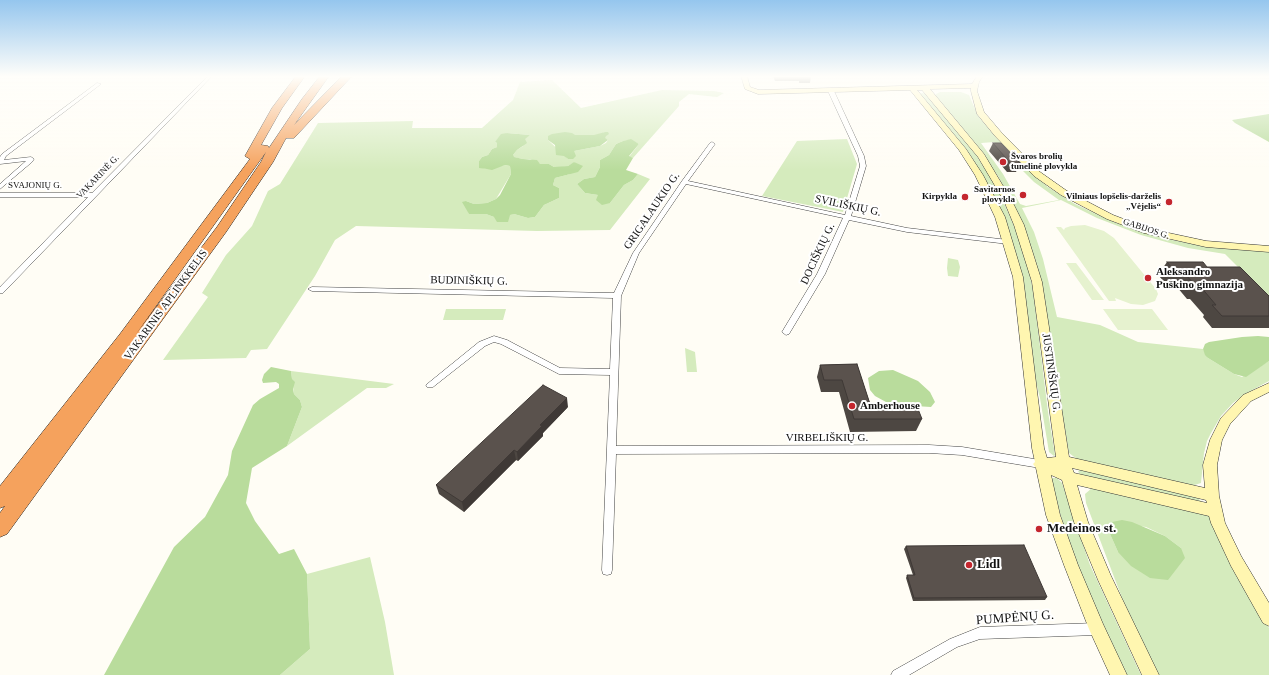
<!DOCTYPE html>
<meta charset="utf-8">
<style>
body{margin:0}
canvas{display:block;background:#fffdf5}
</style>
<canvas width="1269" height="675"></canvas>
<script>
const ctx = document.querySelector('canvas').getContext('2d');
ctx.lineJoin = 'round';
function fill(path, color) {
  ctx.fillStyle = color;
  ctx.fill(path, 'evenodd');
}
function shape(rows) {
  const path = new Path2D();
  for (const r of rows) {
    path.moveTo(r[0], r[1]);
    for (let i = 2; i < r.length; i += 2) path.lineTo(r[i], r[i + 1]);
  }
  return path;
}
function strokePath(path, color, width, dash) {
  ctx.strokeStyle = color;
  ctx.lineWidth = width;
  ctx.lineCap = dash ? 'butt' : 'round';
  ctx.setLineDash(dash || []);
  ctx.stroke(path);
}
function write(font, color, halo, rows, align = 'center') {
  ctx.font = font + ' Georgia,serif';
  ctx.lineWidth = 4;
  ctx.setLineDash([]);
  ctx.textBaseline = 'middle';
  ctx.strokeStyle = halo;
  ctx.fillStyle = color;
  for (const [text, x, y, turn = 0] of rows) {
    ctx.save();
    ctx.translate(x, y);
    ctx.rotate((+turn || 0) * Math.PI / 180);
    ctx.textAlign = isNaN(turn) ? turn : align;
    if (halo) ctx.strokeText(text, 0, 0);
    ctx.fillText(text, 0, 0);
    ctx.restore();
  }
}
fill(shape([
 [552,80,581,108,662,90,714,91,724,93,717,97,689,94,679,102,679,106,633,158,629,157,639,144,631,140,623,141,616,144,609,155,600,160,600,167,595,177,584,179,577,184,585,193,598,195,610,203,624,185,633,180,638,174,650,179,610,230,537,231,356,226,335,240,315,276,267,349,251,350,246,358,163,360,208,297,202,293,226,255,252,226,268,191,280,184,318,123,413,121,412,128,482,128,513,100,520,82],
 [605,132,605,139,608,140,606,143,600,146,574,151,568,159,548,140,575,135,598,135],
 [507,133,530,135,525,137,523,146,517,150,513,155,513,157,523,159,530,159,540,164,549,164,554,167,562,167,568,166,575,162,570,174,555,178,553,185,559,188,559,198,544,205,535,217,528,218,514,214,494,217,486,214,469,214,466,201,474,204,487,203,496,199,511,174,510,166,505,165,487,169,479,167,479,161,482,157,488,155,492,149,497,147,497,143,495,142],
 [940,92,961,92,969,95,978,116,1016,159,1048,187,1075,204,1116,223,1167,239,1207,247,1269,252,1269,298,1225,254,1188,248,1141,235,1097,218,1061,200,1022,208,1034,232,1043,259,1057,317,1100,325,1138,342,1203,349,1208,358,1234,374,1242,377,1269,361,1269,381,1245,394,1233,403,1221,416,1211,433,1207,441,1204,453,1201,483,1191,486,1081,462,1069,453,1037,266,1030,244,1021,221,998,176,976,145,935,96,936,94],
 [994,142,1034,182,1059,200,1026,206,1020,204,1003,174,981,143],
 [922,93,926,94,975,153,998,190,1016,230,1026,258,1033,290,1048,412,1055,455,1054,456,1049,452,1040,398,1031,362,1019,268,964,147,920,94],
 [847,139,857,164,843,212,762,196,797,141],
 [948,258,958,260,960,267,958,277,948,276,947,268],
 [446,309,506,309,503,320,443,320],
 [685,348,695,352,697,372,687,372],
 [291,371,394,384,386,388,367,388,287,446,302,407,300,400,294,394],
 [1081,470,1197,497,1201,501,1199,502,1080,475,1078,471],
 [1053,478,1057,478,1062,483,1090,565,1141,675,1127,675,1112,645,1071,550,1050,480],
 [1092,488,1208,515,1212,519,1250,599,1269,628,1269,675,1157,675,1143,648,1122,598,1086,503,1085,494],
 [1112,522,1146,527,1165,536,1181,548,1118,552,1110,534],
 [370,557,385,622,394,675,280,675,310,649,307,574]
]), '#d5ebbd');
fill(shape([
 [1269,114,1269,142,1235,123,1232,120],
 [565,132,572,133,575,135,594,135,605,132,608,132,609,134,606,136,605,138,608,140,600,146,574,151,576,156,573,159,568,159,564,156,556,155,555,145,548,140,548,136,552,134],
 [507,133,530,135,525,139,527,143,517,150,513,155,514,157,523,159,537,160,540,164,549,164,554,167,568,166,574,162,583,166,578,172,555,178,553,185,559,188,559,198,544,205,535,217,528,218,514,214,510,215,508,222,497,222,494,217,486,214,469,214,462,202,466,201,474,204,487,203,496,199,500,195,511,174,510,166,505,165,492,170,487,169,479,168,479,161,482,157,488,155,492,149,497,147,497,143,495,142,501,134],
 [631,139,639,144,629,156,633,158,626,170,638,174,633,180,624,185,610,203,602,205,596,200,598,195,585,193,577,184,584,179,595,177,600,167,600,160,609,155,616,144,623,141],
 [1258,336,1269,337,1269,361,1246,377,1234,374,1208,358,1205,355,1203,349,1205,344,1209,342,1242,337],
 [271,367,291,371,292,379,295,382,293,389,294,394,300,400,302,407,287,446,252,468,246,503,255,521,279,554,294,549,307,574,310,649,280,675,104,675,174,547,205,517,228,475,232,451,253,405,260,399,279,388,279,384,276,382,263,383,262,380,264,374],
 [893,370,918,381,930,392,935,402,931,407,899,405,886,402,875,396,870,390,868,378,879,371],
 [1122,520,1132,522,1165,536,1181,548,1185,558,1168,580,1150,578,1131,566,1118,552,1110,534,1112,522]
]), '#b9dc9c');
fill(shape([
 [1085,225,1104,231,1114,238,1156,289,1158,294,1155,301,1143,305,1131,304,1115,298,1116,301,1109,301,1056,227,1061,227,1064,230,1065,228,1071,226],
 [1066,263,1076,263,1104,300,1092,300],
 [1103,309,1152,309,1168,330,1118,330]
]), '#e6f2cf');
const street = shape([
 [208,76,212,76,3,293,0,293,0,287,88,197,0,197,0,193,92,193,208,76],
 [97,83,101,84,6,156,4,160,31,157,34,159,32,162,0,189,0,184,26,161,0,164,0,157,2,154,97,83],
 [831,89,834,91,864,156,866,166,851,216,907,228,1008,240,1011,242,1008,244,907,232,849,220,825,274,789,334,786,335,782,332,817,274,843,218,686,184,639,253,621,296,616,446,929,445,962,447,1040,460,1043,461,1045,464,1043,467,1040,468,962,455,929,453,616,454,612,570,611,574,607,575,603,574,602,570,610,375,559,374,501,344,494,342,485,346,433,387,427,387,426,385,479,342,494,336,507,340,560,368,610,369,613,298,312,291,308,289,312,287,614,293,633,253,682,181,710,143,712,142,715,144,688,181,845,215,860,166,858,156,828,91,831,89],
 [1097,623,1101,625,1103,629,1101,633,1097,635,980,639,957,647,909,675,891,675,893,671,950,639,980,627,1097,623]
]);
const secondary = shape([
 [741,76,747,76,750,87,759,90,972,84,977,76,983,76,979,82,977,91,984,112,1001,132,1040,172,1067,191,1113,215,1150,229,1206,241,1269,246,1269,252,1206,247,1144,233,1107,219,1061,195,1034,176,995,136,977,114,971,91,971,88,930,89,984,154,1012,201,1024,225,1042,282,1069,457,1205,488,1203,465,1210,440,1221,418,1243,395,1269,383,1269,392,1251,401,1230,424,1222,440,1217,465,1219,496,1225,523,1241,556,1269,603,1269,626,1263,623,1231,566,1211,523,1209,516,1077,485,1088,522,1111,576,1159,675,1142,675,1098,580,1074,522,1062,480,1051,475,1060,515,1078,565,1103,624,1127,675,1110,675,1089,629,1064,565,1046,515,1036,468,1033,464,1035,462,1032,448,1013,277,995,217,975,175,959,150,910,90,758,94,745,89,741,76],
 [917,90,922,90,978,157,1004,201,1014,225,1032,282,1056,457,1047,458,1044,448,1023,277,1005,217,983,175,966,149,917,90],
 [1072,468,1206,500,1207,503,1074,473,1072,468]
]);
const highway = shape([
 [296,76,305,76,282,108,261,145,268,146,269,148,302,99,320,76,329,76,294,125,342,76,352,76,294,138,286,138,273,162,226,232,7,534,0,537,0,513,5,506,0,508,0,486,120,334,250,159,245,156,272,108,296,76],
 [266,152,261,162,217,227,136,334,266,152]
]);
strokePath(street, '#444', 1);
strokePath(secondary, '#333', 1);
strokePath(highway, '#222', 1);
fill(street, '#fff');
fill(secondary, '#fff6b0');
fill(highway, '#f5a25d');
fill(shape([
 [773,76,811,76,810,83,799,83,799,81,775,81],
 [993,143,1020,163,1016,172,1007,172,989,151],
 [1167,262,1207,267,1269,296,1269,328,1212,328,1203,317,1204,315,1190,299,1187,299,1177,287,1169,287,1158,275],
 [857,364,870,404,922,419,916,431,850,432,839,392,821,392,817,377,820,365],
 [568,407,543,433,543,436,518,461,516,460,464,512,439,494,436,485],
 [906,546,1047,597,1045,600,913,601,906,578,907,575,913,575,904,549]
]), '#4d4742');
fill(shape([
 [567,398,568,407,543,433,543,436,518,461,517,452,540,425],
 [514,450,516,460,464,512,462,502]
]), '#3f3936');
const building = shape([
 [993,143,1001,143,1020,163,1011,164,993,143],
 [1167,262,1203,262,1207,267,1240,267,1269,296,1269,316,1222,316,1212,305,1216,305,1200,286,1196,286,1185,274,1177,274,1167,262],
 [857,364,870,404,916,404,922,419,854,419,842,380,824,380,820,365,857,364],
 [543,385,567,398,540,425,542,426,517,452,514,450,462,502,436,485,543,385],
 [1024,545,1047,597,914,598,907,575,915,575,906,546,1024,545]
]);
fill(building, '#5a524d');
strokePath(building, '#3f3936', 1);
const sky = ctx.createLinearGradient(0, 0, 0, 170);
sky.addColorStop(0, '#95c6ee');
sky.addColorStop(0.45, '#fffefa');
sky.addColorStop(1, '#fffefa00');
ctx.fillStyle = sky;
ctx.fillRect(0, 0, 1269, 170);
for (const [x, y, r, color] of [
 [1003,162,4,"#c4262e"],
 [1023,195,4,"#c4262e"],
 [965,197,4,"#c4262e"],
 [1169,202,4,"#c4262e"],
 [1148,278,4,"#c4262e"],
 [852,406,4,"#c4262e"],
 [1039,529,4,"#c4262e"],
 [969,565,4,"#c4262e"]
]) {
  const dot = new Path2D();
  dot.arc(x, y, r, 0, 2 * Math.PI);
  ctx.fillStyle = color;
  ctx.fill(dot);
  strokePath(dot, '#fff', 1.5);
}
write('bold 9px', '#111', '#fff', [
 ["Švaros brolių",1011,157,"left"],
 ["tunelinė plovykla",1011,167,"left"],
 ["Savitarnos",1015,190],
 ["plovykla",1015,200],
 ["Kirpykla",957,197],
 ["Vilniaus lopšelis-darželis",1161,197],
 ["„Vėjelis“",1161,207]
], 'right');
write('9px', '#111', '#fff', [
 ["VAKARINĖ G.",98,177,-46],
 ["SVAJONIŲ G.",35,186],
 ["GABIJOS G.",1146,229,18]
]);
write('11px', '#111', '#fff', [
 ["SVILIŠKIŲ G.",848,206,12],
 ["GRIGALAUKIO G.",652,211,-56],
 ["DOCIŠKIŲ G.",818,254,-65],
 ["BUDINIŠKIŲ G.",469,281,1],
 ["VAKARINIS APLINKKELIS",166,305,-54],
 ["JUSTINIŠKIŲ G.",1051,373,82],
 ["VIRBELIŠKIŲ G.",827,438]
]);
write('bold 11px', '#111', '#fff', [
 ["Aleksandro",1156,272],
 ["Puškino gimnazija",1156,285],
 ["Amberhouse",860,406]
], 'left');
write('bold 13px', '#111', '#fff', [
 ["Medeinos st.",1047,529],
 ["Lidl",977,565]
], 'left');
write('13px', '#111', '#fff', [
 ["PUMPĖNŲ G.",1015,618,-4]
]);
</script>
